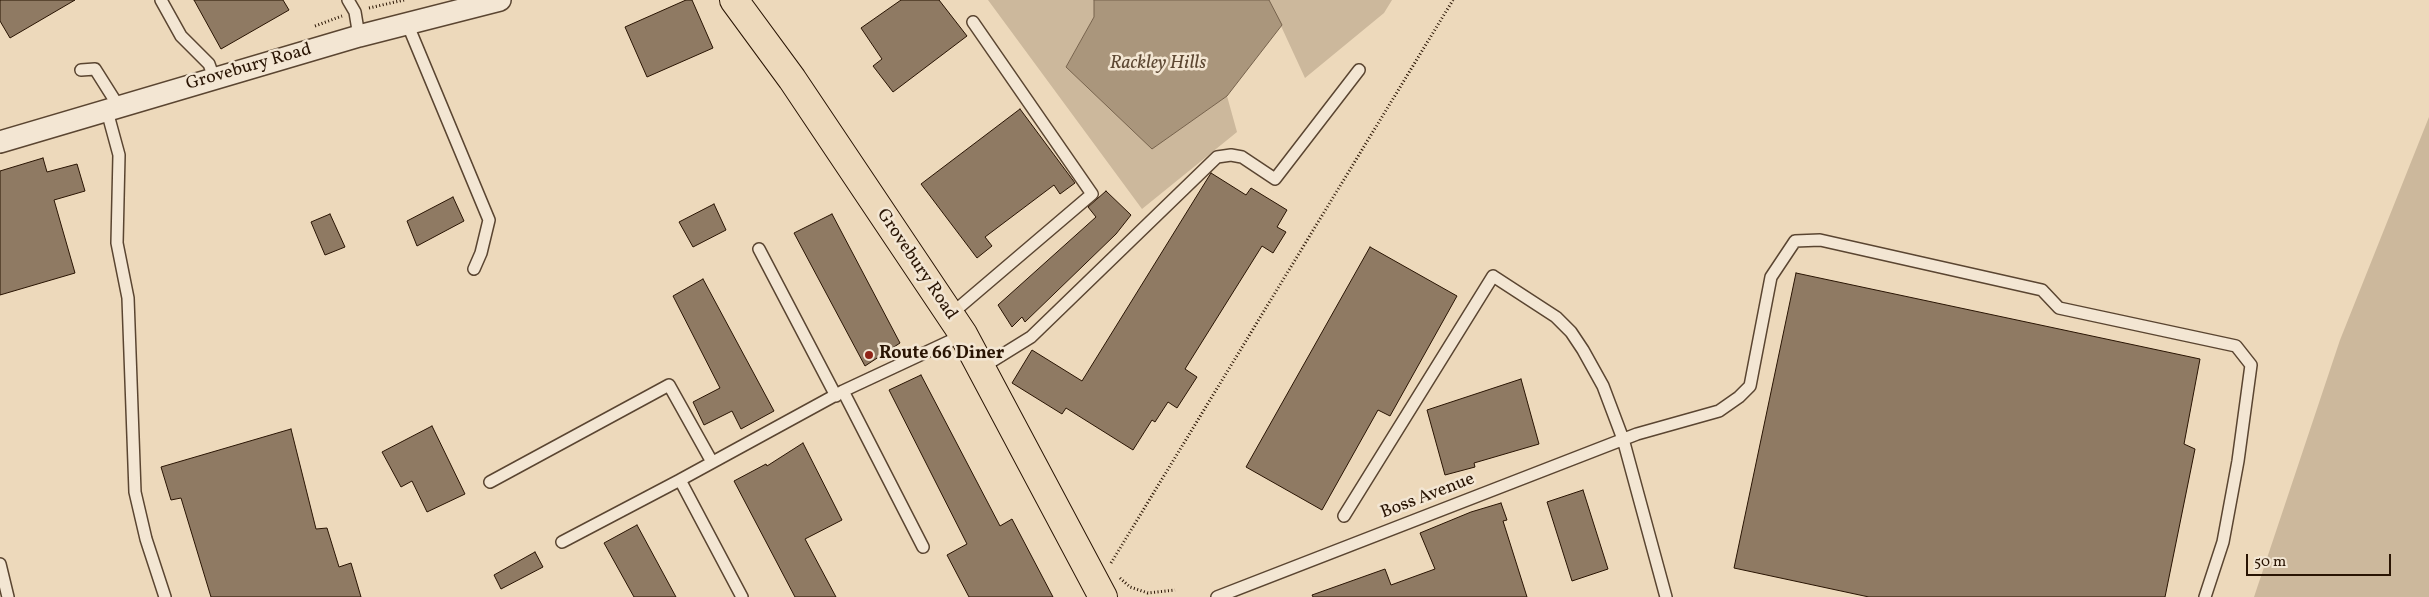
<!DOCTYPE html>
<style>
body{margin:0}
#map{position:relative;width:2429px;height:597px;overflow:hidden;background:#edd9bb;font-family:Vollkorn,serif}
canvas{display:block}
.scale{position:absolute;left:2246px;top:554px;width:145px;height:22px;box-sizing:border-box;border:2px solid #291403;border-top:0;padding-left:6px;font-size:15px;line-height:18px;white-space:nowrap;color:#291403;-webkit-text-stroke:4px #f3e6d3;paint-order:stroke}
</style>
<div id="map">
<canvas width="2429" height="597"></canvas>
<div class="scale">50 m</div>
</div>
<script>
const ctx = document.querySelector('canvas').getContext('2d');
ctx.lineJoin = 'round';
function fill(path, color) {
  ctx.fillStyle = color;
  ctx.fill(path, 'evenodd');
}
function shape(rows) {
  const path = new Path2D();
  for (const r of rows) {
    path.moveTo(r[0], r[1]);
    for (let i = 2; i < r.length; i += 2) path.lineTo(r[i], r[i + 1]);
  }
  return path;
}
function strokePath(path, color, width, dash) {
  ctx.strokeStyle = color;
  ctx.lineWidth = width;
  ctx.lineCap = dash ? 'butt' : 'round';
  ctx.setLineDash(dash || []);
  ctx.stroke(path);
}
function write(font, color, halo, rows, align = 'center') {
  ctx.font = font + ' Vollkorn,serif';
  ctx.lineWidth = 5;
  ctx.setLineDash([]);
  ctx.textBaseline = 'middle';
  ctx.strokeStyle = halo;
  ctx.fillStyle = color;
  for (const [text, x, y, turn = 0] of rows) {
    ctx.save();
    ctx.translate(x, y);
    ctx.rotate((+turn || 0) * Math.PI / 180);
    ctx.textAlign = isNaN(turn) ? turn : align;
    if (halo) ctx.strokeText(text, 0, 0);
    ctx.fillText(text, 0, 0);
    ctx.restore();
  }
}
fill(shape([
 [988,0,1094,0,1094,17,1066,67,1152,148,1227,96,1237,132,1142,209],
 [1269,0,1392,0,1384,13,1305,78],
 [2429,117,2429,597,2254,597,2340,340]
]), '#ccb89c');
const water = shape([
 [1094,0,1269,0,1282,25,1227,96,1152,149,1066,67,1094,17,1094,0]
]);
fill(water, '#aa967c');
strokePath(water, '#76624c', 1);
const building = shape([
 [0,0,75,0,10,38,0,21,0,0],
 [194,0,283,0,289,10,221,49,194,0],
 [686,0,692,0,713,48,647,77,625,27,686,0],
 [901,0,939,0,967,36,893,92,873,66,882,59,861,28,901,0],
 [1020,109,1075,183,1060,194,1054,185,985,237,992,246,977,258,921,184,1020,109],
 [43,158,47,172,77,164,85,191,54,200,75,273,0,295,0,171,43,158],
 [1211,173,1246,195,1251,188,1287,210,1277,227,1286,232,1273,253,1262,246,1185,369,1197,377,1177,408,1168,402,1155,422,1152,420,1133,450,1066,408,1062,414,1012,383,1032,350,1082,381,1211,173],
 [1106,191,1131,215,1116,234,1025,322,1022,317,1012,327,998,305,1096,217,1088,207,1106,191],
 [453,197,464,221,417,246,407,221,453,197],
 [714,204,726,230,693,247,679,222,714,204],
 [330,214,345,247,325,255,311,222,330,214],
 [832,214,900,343,865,366,794,233,832,214],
 [1370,247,1457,296,1390,416,1378,410,1322,510,1246,467,1370,247],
 [1796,273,2200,359,2184,444,2195,449,2165,597,1869,597,1734,568,1796,273],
 [703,279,774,411,741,429,732,411,704,425,693,402,720,388,673,296,703,279],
 [921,375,1000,526,1012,519,1053,597,969,597,947,555,967,544,889,390,921,375],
 [1521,379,1539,444,1474,463,1475,467,1445,475,1427,410,1521,379],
 [432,426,465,494,427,512,412,481,401,487,382,452,432,426],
 [291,429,316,529,327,528,339,567,351,563,361,597,211,597,181,498,171,500,161,467,291,429],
 [803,443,842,520,805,539,836,597,795,597,734,481,766,464,767,466,803,443],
 [1583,490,1608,569,1572,581,1547,502,1583,490],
 [1501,503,1507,520,1503,521,1527,597,1313,597,1312,595,1385,569,1391,585,1435,569,1420,533,1471,512,1501,503],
 [637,525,676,597,634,597,604,543,637,525],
 [535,552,543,567,501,589,494,575,535,552]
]);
fill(building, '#8f7a63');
strokePath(building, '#291403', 1);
const service = shape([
 [161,0,181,36,209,64,214,78],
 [348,0,355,12,359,36],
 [407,23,489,220,481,253,474,269],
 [81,70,95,69,119,107],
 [107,111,119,155,117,243,128,298,135,492,146,539,165,597],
 [759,249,836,396],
 [950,315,1092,194,973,22],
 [981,368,1031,337,1217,157,1231,155,1242,157,1275,179,1359,70],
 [843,391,923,547],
 [490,482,669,385,712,462],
 [1344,516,1493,276,1556,317,1571,332,1583,350,1603,386,1623,439,1666,597],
 [562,542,680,480],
 [0,564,8,597],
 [742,597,680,480,843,391,963,335],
 [1217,597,1637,434,1719,411,1739,397,1750,386,1771,277,1795,241,1820,240,2042,290,2059,308,2236,346,2251,365,2238,461,2223,542,2205,597]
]);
const minor = shape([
 [0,142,359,36,500,0]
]);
const primary = shape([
 [734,0,792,79,963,334,1103,597]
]);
strokePath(service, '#5a4531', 14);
strokePath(minor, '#5a4531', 24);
strokePath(primary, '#291403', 30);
strokePath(shape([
 [369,8,404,0],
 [315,26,342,16],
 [1111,563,1453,0],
 [1120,578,1130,587,1148,593,1175,590]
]), '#291403', 3, [1, 2.5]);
strokePath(service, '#f3e6d3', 11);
strokePath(minor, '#f3e6d3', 21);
strokePath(primary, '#edd9bb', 28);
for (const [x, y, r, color] of [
 [869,355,5,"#8f2418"]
]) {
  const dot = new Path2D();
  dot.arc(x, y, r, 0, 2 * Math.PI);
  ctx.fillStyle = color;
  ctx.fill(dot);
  strokePath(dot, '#f3e6d3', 2);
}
write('18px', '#291403', '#f3e6d3', [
 ["Grovebury Road",249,68,-16],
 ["Grovebury Road",916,265,56],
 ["Boss Avenue",1428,497,-21]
]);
write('bold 18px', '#291403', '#f3e6d3', [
 ["Route 66 Diner",879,355]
], 'left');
write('italic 19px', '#5d4833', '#f3e6d3', [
 ["Rackley Hills",1158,65]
]);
</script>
